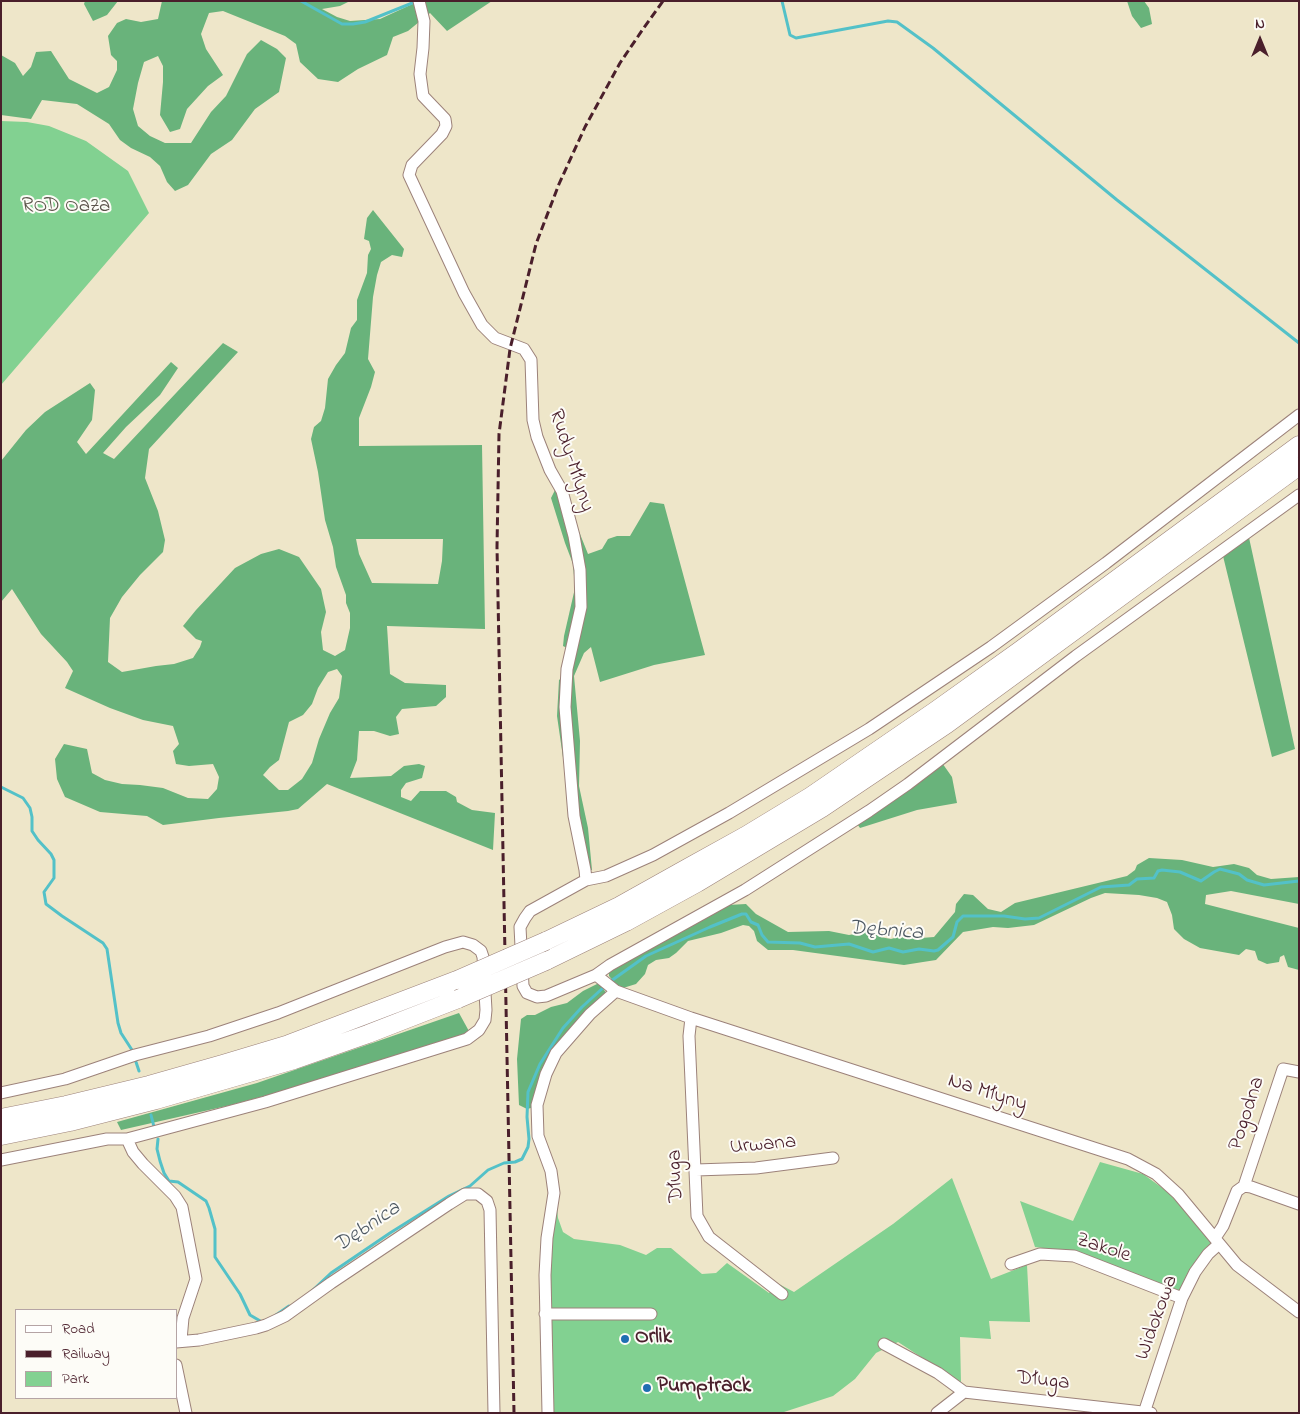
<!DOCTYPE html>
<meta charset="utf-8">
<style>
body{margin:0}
#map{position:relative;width:1300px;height:1414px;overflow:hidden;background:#eee6c9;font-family:"Indie Flower",sans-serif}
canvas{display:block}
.frame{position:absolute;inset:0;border:2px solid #4a1f2b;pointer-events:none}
.legend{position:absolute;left:15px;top:1309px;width:162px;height:90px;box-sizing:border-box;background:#fdfcf7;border:1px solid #b5a4a5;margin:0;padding:6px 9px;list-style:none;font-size:15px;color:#4a1f2b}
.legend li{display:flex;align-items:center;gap:10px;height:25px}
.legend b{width:25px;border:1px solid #b5a4a5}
.north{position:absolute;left:1235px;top:15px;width:50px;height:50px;-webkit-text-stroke:4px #fdfcf7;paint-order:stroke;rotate:0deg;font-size:14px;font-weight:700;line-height:20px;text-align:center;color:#4a1f2b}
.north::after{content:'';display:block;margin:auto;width:18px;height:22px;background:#4a1f2b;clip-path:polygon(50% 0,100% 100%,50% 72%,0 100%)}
</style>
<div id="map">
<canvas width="1300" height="1414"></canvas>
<div class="frame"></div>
<ul class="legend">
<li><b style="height:6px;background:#fff"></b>Road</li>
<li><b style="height:6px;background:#4a1f2b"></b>Railway</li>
<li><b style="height:14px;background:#82d191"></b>Park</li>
</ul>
<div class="north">N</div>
</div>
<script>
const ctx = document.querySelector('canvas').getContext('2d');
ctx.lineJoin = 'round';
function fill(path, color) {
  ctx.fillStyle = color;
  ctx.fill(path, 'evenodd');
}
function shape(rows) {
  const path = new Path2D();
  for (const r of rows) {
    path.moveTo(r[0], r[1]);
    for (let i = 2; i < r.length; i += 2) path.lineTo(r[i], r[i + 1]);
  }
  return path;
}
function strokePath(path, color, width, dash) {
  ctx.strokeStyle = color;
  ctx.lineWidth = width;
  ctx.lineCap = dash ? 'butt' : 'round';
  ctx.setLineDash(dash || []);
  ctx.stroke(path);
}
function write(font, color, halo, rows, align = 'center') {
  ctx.font = font + ' "Indie Flower",sans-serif';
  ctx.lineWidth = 4;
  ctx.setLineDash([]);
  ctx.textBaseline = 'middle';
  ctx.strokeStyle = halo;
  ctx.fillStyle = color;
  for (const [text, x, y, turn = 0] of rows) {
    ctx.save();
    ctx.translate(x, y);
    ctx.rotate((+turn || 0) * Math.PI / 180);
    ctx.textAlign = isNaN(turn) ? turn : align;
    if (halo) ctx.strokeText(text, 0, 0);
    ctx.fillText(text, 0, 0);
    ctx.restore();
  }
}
fill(shape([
 [1,121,27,122,49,126,86,141,128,171,149,213,1,385],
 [1100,1162,1143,1174,1168,1192,1195,1222,1213,1246,1184,1289,1173,1292,1067,1251,1035,1247,1020,1201,1073,1221],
 [952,1178,991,1279,1027,1265,1030,1322,989,1321,991,1339,960,1337,961,1383,898,1342,876,1353,855,1379,833,1396,781,1413,550,1413,547,1296,556,1199,558,1218,563,1232,574,1239,620,1245,646,1255,657,1248,671,1248,702,1274,716,1273,727,1263,769,1293,777,1283,794,1292,893,1224]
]), '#82d191');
fill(shape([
 [85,1,118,1,107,15,93,21,84,4],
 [162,1,350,1,340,6,322,9,337,17,350,21,380,19,419,1,492,1,447,31,430,13,408,31,393,37,387,55,358,69,338,82,318,79,300,62,296,44,285,36,223,11,209,13,201,34,206,49,223,75,208,86,187,109,180,129,170,132,160,115,163,82,163,66,158,56,144,62,138,83,133,109,138,126,150,136,165,143,191,143,211,112,226,96,247,54,261,40,277,49,286,58,279,92,255,109,232,140,211,154,188,185,175,191,167,182,160,166,150,157,131,148,120,140,109,124,77,104,42,100,31,119,1,115,1,55,15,63,23,76,31,67,36,52,51,51,69,79,97,93,109,87,117,70,117,61,111,55,108,36,117,23,126,19,141,22,158,19],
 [1127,1,1144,1,1149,8,1152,24,1141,28,1132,16],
 [373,210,404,249,402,257,392,255,381,262,377,275,373,297,368,359,375,372,371,387,359,418,359,446,482,445,485,629,387,626,390,674,405,683,446,685,446,697,436,706,402,709,396,717,399,734,390,736,374,731,359,731,357,760,350,778,391,776,404,766,419,764,425,766,422,778,406,783,401,790,401,797,411,801,420,791,446,791,456,797,457,802,472,810,495,813,493,850,327,784,298,809,288,811,219,818,163,825,147,816,100,812,65,797,57,779,55,759,64,744,87,749,92,773,105,780,122,784,140,785,163,788,188,798,208,799,217,789,219,777,213,764,189,766,176,764,173,751,179,744,173,726,143,720,110,708,65,688,73,671,67,662,41,634,12,589,1,602,1,461,26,430,45,412,90,383,95,390,92,420,77,442,86,454,171,362,178,368,160,395,126,427,103,453,114,459,223,343,238,352,149,449,145,478,158,511,165,540,163,552,140,575,122,597,110,618,108,662,122,672,156,666,174,664,193,658,200,647,202,641,196,639,183,626,196,610,235,568,261,554,279,549,299,557,321,589,326,612,321,632,323,650,335,656,345,650,350,628,350,613,346,603,346,595,336,567,333,547,325,520,318,472,311,439,314,427,321,421,325,408,328,379,336,365,345,353,351,328,357,320,357,300,367,273,368,255,371,249,369,241,364,239,367,218],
 [356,539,443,539,442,561,438,584,372,583,359,554],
 [337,669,342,676,339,698,330,713,319,739,312,763,302,779,288,790,279,790,263,775,270,767,279,760,289,722,303,715,312,704,318,688,328,672],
 [557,486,578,529,588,554,602,549,608,539,617,536,630,536,650,502,664,504,705,655,654,665,600,682,591,647,584,653,574,676,580,741,579,786,588,828,592,870,585,870,568,792,557,716,559,680,565,675,571,650,563,646,564,636,575,588,573,564,565,543,551,498],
 [1248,533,1295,749,1272,757,1223,556],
 [940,760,952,777,957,803,917,810,860,828,855,821],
 [1149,858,1182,860,1213,867,1234,864,1249,868,1257,875,1271,879,1299,877,1299,904,1231,891,1206,895,1205,904,1299,928,1299,970,1288,967,1284,955,1280,957,1279,962,1267,964,1258,960,1255,951,1246,949,1239,955,1200,948,1184,939,1174,929,1172,915,1167,902,1157,898,1139,895,1105,893,1091,898,1034,925,1008,928,993,927,963,932,936,960,923,962,904,965,793,950,768,950,757,941,754,931,749,926,743,925,721,933,688,941,676,953,669,958,656,960,648,965,645,974,636,984,623,988,615,983,609,976,609,970,728,905,746,904,756,914,788,932,829,931,849,935,871,931,880,937,891,939,898,937,921,938,934,937,955,912,956,904,964,894,973,895,988,909,1001,912,1015,903,1127,876,1135,870,1137,865],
 [599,983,607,994,555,1050,531,1108,527,1109,519,1105,517,1059,521,1019,527,1015,535,1015,551,1007,567,1003,583,991],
 [459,1013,470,1033,342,1075,231,1105,121,1130,117,1122,257,1083]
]), '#69b37b');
strokePath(shape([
 [301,1,342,24,353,24,365,22,417,1],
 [782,1,790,35,796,38,888,21,897,22,933,48,1117,200,1299,343],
 [1,787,23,798,30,808,32,817,32,831,38,840,51,854,54,860,54,878,44,892,46,904,62,916,103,943,107,949,118,1023,121,1033,132,1050],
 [611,981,646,956,710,927,742,914,746,914,751,922,758,925,762,935,768,942,800,943,815,947,849,944,873,952,889,948,903,952,919,949,934,951,938,950,953,937,957,922,963,916,1004,916,1025,919,1039,918,1101,887,1129,885,1137,879,1154,878,1158,871,1162,870,1180,872,1201,881,1214,872,1220,869,1239,874,1247,880,1264,885,1299,881],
 [136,1062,139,1071],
 [151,1115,154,1127],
 [158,1139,157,1149,160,1161,164,1173,169,1181,178,1182,206,1201,209,1208,215,1229,215,1257,240,1294,250,1315,262,1322],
 [313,1290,331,1273,390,1233,449,1196,470,1186,488,1170,504,1163,515,1162,522,1159,528,1147,529,1139,527,1117,528,1092,540,1064,563,1028,582,1007,604,987],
 [276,1315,289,1306]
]), '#53c1c8', 3);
const minor = shape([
 [419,1,424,21,423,48,420,74,423,96,445,119,446,126,442,134,412,165,409,175,464,293,482,325,495,338,524,349,531,360,533,420,537,437,550,470,562,491,574,536,580,570,581,607,567,669,565,707,574,816,585,870,586,880,530,911,525,918,520,927,523,986,527,993,537,997,546,996,596,975,616,991,691,1018,1128,1159,1156,1174,1178,1194,1237,1265,1299,1312],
 [586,880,606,876,653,855,729,813,869,729,991,647,1106,563,1299,415],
 [596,975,610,965,745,890,869,811,908,784,1076,656,1299,495],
 [691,1018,689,1036,697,1216,709,1237,782,1294],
 [1,1093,65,1079,135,1055,209,1036,278,1013,445,947,463,942,473,945,481,951,483,957,486,1010,485,1020,479,1030,467,1039,265,1102,142,1135,127,1139,107,1139,1,1160],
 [127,1139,133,1152,143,1164,175,1196,182,1207,196,1279,183,1318,181,1340],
 [696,1170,756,1168,833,1158],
 [1244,1186,1283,1069,1299,1072],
 [1215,1238,1223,1226,1237,1191,1244,1186,1251,1187,1299,1204],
 [1011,1264,1040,1254,1074,1256,1182,1298],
 [545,1314,651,1314],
 [176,1342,199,1340,256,1328,266,1325,285,1316,331,1283,449,1204,465,1194,478,1194,487,1201,490,1210,494,1413],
 [884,1344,938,1373,964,1392,1151,1413],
 [176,1365,186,1413],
 [548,1413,545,1275,547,1238,554,1193,551,1171,538,1136,537,1105,546,1074,556,1053,590,1014,616,991],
 [937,1413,964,1392],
 [1144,1413,1182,1298,1195,1272,1208,1254,1219,1244]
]);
const primary = shape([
 [546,941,619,906,687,868,745,836,811,796,935,711,1019,651,1299,445],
 [546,961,626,922,697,883,822,808,947,724,1299,466],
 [1,1118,66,1105,149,1085,223,1064,289,1044,457,980],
 [1,1136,70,1122,156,1100,294,1060,368,1034,458,999]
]);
strokePath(minor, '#9c827a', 13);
strokePath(primary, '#9c827a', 19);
strokePath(minor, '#fff', 11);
strokePath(primary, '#fff', 18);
strokePath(shape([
 [514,1413,497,547,499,434,510,349,536,244,559,184,585,127,620,63,643,29,663,1]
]), '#4a1f2b', 3, [8, 4]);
const primaryBridge = shape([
 [457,980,546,941],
 [458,999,546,961]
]);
strokePath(primaryBridge, '#9c827a', 19, []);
strokePath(primaryBridge, '#fff', 18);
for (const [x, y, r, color] of [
 [625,1339,5,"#1f6fb2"],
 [647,1388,5,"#1f6fb2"]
]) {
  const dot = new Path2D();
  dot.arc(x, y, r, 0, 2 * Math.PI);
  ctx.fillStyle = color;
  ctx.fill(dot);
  strokePath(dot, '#fdfcf7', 2);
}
write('21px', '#5b544a', '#fdfcf7', [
 ["ROD Oaza",66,208]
]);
write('21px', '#4a1f2b', '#fdfcf7', [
 ["Rudy-Młyny",570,461,72],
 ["Na Młyny",987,1094,18],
 ["Pogodna",1248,1114,-72],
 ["Urwana",763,1146,-5],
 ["Długa",677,1176,-92],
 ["Zakole",1103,1249,18],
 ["Widokowa",1158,1318,-70],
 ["Długa",1043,1382,6]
]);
write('bold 21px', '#4a1f2b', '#fdfcf7', [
 ["Orlik",635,1339],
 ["Pumptrack",657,1388]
], 'left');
write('italic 22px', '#4d5862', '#fdfcf7', [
 ["Dębnica",886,932,4],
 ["Dębnica",368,1228,-34]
]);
</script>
